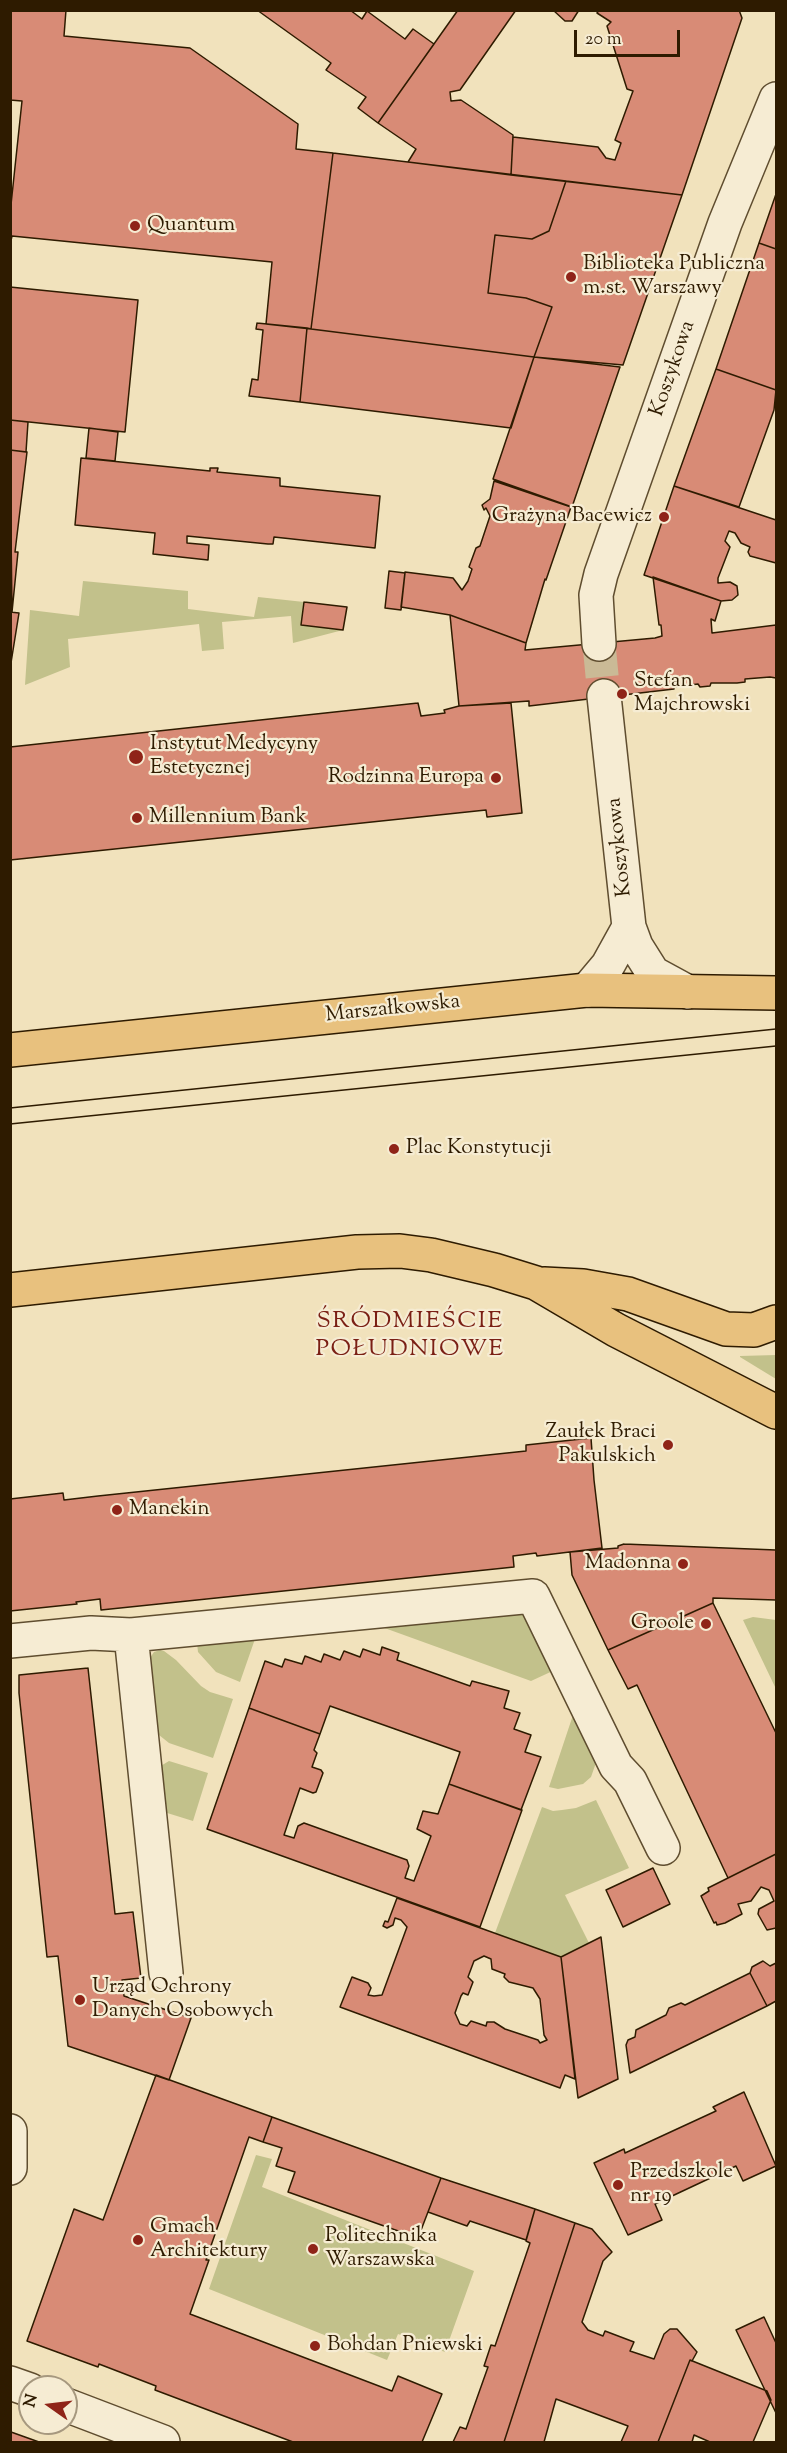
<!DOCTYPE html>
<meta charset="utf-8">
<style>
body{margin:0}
#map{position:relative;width:787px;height:2453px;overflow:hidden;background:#f1e2bc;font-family:"Sorts Mill Goudy",serif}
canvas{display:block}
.frame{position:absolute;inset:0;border:12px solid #2e1b00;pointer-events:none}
.north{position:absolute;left:18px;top:2375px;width:60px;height:60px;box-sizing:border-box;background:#f6ecd3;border:2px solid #a6987f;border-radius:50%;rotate:284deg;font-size:16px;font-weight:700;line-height:24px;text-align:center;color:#2e1b00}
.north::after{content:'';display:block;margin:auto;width:21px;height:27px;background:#8f2418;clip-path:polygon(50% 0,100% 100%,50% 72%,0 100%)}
.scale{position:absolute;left:574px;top:30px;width:106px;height:27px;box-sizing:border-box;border:3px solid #2e1b00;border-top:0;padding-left:8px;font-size:18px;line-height:21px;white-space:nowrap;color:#2e1b00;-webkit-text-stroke:4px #f6ecd3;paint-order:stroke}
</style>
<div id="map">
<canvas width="787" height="2453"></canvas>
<div class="frame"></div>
<div class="north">N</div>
<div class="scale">20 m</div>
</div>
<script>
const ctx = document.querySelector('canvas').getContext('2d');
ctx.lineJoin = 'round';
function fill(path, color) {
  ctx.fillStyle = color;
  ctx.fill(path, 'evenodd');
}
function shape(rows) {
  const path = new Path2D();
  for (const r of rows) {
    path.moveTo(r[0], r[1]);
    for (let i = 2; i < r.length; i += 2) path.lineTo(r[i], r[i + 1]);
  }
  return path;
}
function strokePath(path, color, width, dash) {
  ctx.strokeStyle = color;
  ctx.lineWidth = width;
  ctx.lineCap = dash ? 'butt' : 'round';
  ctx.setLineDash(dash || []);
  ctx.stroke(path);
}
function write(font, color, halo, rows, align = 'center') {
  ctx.font = font + ' "Sorts Mill Goudy",serif';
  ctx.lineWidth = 4.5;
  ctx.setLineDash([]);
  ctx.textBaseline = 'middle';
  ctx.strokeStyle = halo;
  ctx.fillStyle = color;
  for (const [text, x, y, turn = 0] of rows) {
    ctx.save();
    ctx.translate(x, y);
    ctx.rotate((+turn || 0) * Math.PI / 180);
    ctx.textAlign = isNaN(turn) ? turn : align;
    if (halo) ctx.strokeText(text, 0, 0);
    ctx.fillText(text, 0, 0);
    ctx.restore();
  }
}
fill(shape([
 [83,581,188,591,188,609,254,617,258,597,304,602,302,625,343,630,293,643,291,616,222,622,224,649,202,651,199,624,68,639,70,667,25,685,30,610,79,616],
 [776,1355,776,1379,740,1357,740,1356],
 [527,1611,557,1669,531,1681,379,1626],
 [753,1617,776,1620,776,1689,743,1620],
 [255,1639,240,1682,216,1672,198,1652,197,1643],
 [160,1650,164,1651,176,1660,201,1686,210,1692,233,1699,213,1758,169,1743,159,1735,152,1726,150,1658,154,1652],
 [575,1709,598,1757,591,1777,583,1784,558,1789,549,1787],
 [169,1761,208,1773,193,1821,164,1812,159,1767],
 [596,1800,629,1868,565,1895,589,1943,561,1957,495,1933,542,1807,553,1811,562,1810,576,1808],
 [256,2155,272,2159,262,2187,474,2271,445,2352,398,2334,387,2360,209,2289]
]), '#c2c18b');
const building = shape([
 [10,10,66,10,64,36,190,48,298,124,296,149,333,153,311,329,266,324,272,262,12,236,10,245,10,214,22,101,10,100,10,10],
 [257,10,350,10,362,19,367,11,405,39,413,29,434,44,378,123,358,108,366,97,326,70,331,63,257,10],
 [458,10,516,10,460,90,450,92,451,101,461,100,513,135,511,175,408,162,416,149,378,123,458,10],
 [553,10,579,10,572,21,565,21,553,10],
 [599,10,739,10,742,18,682,195,511,175,513,137,598,147,606,158,615,160,621,143,615,140,633,91,627,89,607,26,611,22,597,13,599,10],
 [333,153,566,181,549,231,532,239,495,235,488,293,526,298,552,307,534,357,311,329,333,153],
 [566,181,682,195,623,365,534,357,552,307,526,298,488,293,495,235,532,239,549,231,566,181],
 [776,194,776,249,759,243,776,194],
 [759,243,776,249,776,390,716,369,759,243],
 [10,287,138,300,125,432,10,420,10,287],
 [257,323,307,328,300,402,249,396,252,379,258,380,263,330,256,329,257,323],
 [307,328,311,329,534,357,511,428,300,402,307,328],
 [534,357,620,367,572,507,493,479,534,357],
 [716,369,776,390,774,410,739,507,674,486,716,369],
 [10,420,28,422,26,452,10,450,10,420],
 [89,428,118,432,115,461,86,458,89,428],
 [10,450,27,452,15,552,18,552,12,612,10,450],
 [81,458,210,471,210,468,218,468,217,472,280,478,280,486,380,496,375,548,274,537,273,544,268,544,187,536,187,543,209,545,208,560,153,554,155,533,75,525,81,458],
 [494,481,571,507,546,580,545,579,526,643,450,615,401,607,405,572,453,578,462,590,468,581,472,569,469,567,476,548,480,546,490,516,486,508,484,510,482,505,490,499,494,481],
 [674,486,776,520,776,563,750,556,748,552,750,547,741,543,735,533,729,531,725,541,730,547,718,578,718,583,730,582,737,586,738,595,732,600,721,601,644,575,674,486],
 [389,571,405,573,401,610,385,608,389,571],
 [653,577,721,601,715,621,711,619,712,633,776,625,776,678,770,677,745,679,745,682,737,683,711,683,710,686,700,687,698,684,674,687,674,689,529,706,529,701,459,706,450,615,526,643,525,650,655,638,662,636,661,625,659,625,653,577],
 [304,602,347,607,343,630,301,625,304,602],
 [10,612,19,613,10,669,10,612],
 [418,703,421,716,445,713,444,710,459,706,511,703,522,813,487,817,486,810,10,860,10,747,418,703],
 [591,1438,594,1480,602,1548,537,1556,536,1553,513,1556,514,1567,101,1610,100,1599,76,1602,77,1604,10,1611,10,1499,63,1493,64,1500,98,1496,526,1451,526,1445,591,1438],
 [624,1544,776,1550,776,1600,713,1598,713,1603,608,1650,572,1575,570,1552,618,1548,618,1546,624,1544],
 [713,1603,776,1733,776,1854,728,1878,637,1685,628,1689,608,1650,713,1603],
 [382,1647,399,1653,397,1660,470,1686,472,1681,509,1691,504,1708,520,1713,514,1729,531,1735,525,1752,541,1757,521,1810,449,1784,460,1752,330,1706,320,1734,249,1708,265,1661,282,1667,285,1659,302,1664,305,1656,321,1662,324,1654,340,1660,344,1651,360,1657,363,1649,380,1655,382,1647],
 [88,1668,115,1914,133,1912,141,1978,122,1980,124,1996,191,2018,169,2080,68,2046,58,1956,47,1957,19,1693,19,1675,88,1668],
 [249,1708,320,1734,314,1750,317,1753,312,1767,321,1770,323,1773,316,1792,313,1793,300,1788,284,1835,294,1838,298,1826,304,1823,407,1860,409,1866,405,1878,414,1881,431,1836,417,1829,423,1811,438,1814,449,1784,522,1810,480,1927,207,1829,249,1708],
 [776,1854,776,1928,767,1930,758,1914,759,1909,774,1901,769,1890,761,1887,751,1901,738,1904,742,1914,725,1923,717,1925,716,1922,714,1923,701,1896,709,1891,708,1888,776,1854],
 [653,1868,670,1904,623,1927,606,1890,653,1868],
 [397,1898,561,1957,575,2079,565,2075,560,2088,340,2007,352,1977,368,1983,371,1988,368,1995,374,1996,382,1995,407,1927,401,1920,395,1918,393,1925,387,1928,383,1926,385,1921,388,1922,397,1898],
 [484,1956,491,1959,492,1969,505,1974,504,1977,509,1982,533,1988,540,1999,544,2035,547,2040,540,2043,538,2040,505,2029,494,2022,487,2022,486,2026,471,2021,467,2026,460,2024,455,2013,461,1996,463,1993,468,1995,473,1982,468,1977,474,1961,484,1956],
 [601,1937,618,2079,578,2098,561,1957,601,1937],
 [763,1961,770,1966,776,1963,776,2001,767,2006,750,1973,752,1967,763,1961],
 [750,1973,767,2006,630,2073,626,2045,628,2040,635,2037,636,2030,666,2015,669,2008,681,2003,685,2005,750,1973],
 [156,2075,272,2117,263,2142,249,2137,206,2260,209,2260,190,2314,392,2391,398,2376,442,2394,422,2442,293,2442,155,2390,156,2386,99,2364,98,2367,27,2341,74,2209,103,2220,156,2075],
 [744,2092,776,2166,743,2181,736,2166,655,2204,662,2220,628,2235,594,2163,624,2149,625,2153,716,2111,713,2107,744,2092],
 [272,2117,441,2178,418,2238,288,2192,295,2172,276,2166,282,2148,263,2142,272,2117],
 [441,2178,535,2209,526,2240,470,2221,467,2226,428,2212,441,2178],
 [535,2209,575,2223,504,2442,453,2442,460,2427,466,2429,488,2367,484,2366,491,2345,495,2346,530,2243,526,2241,535,2209],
 [575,2223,592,2229,612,2252,603,2261,582,2322,588,2330,603,2336,605,2331,634,2342,630,2351,654,2359,664,2334,670,2329,677,2329,697,2352,692,2361,690,2360,658,2442,621,2442,628,2426,556,2399,544,2442,504,2442,575,2223],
 [764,2317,776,2343,776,2413,736,2330,764,2317],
 [690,2360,767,2391,771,2400,753,2442,710,2442,694,2435,692,2442,658,2442,690,2360],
 [11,2432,39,2442,10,2442,11,2432]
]);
fill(building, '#d88b76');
strokePath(building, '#2e1b00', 1.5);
strokePath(shape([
 [599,644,604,696]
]), '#caba96', 33, [33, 16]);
const minor = shape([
 [599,644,596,595,601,574,725,223,776,99],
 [604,696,629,927,636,946,653,973,688,992],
 [587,990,608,965,629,927],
 [131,1635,166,1973],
 [10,1641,91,1633,131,1635,533,1596,616,1766,630,1781,663,1848],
 [10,2131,10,2168],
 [10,2383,30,2390],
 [66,2405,163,2442]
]);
const major = shape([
 [10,1050,587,990,776,993],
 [544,1284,583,1286,628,1294,726,1329,754,1330,776,1322],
 [10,1290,357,1252,400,1251,431,1255,494,1270,536,1283,616,1330,776,1412]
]);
strokePath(minor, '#5f4d2f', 36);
strokePath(major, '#2e1b00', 36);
strokePath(minor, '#f6ecd3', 33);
strokePath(major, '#e8c17e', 33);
strokePath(shape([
 [10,1108,776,1029],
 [10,1124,776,1046]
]), '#2e1b00', 1.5);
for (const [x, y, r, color] of [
 [135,226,6,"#8f2418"],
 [571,277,6,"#8f2418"],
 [664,517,6,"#8f2418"],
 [622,694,6,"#8f2418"],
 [136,757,8,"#8f2418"],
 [496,778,6,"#8f2418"],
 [137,818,6,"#8f2418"],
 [394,1149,6,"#8f2418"],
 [668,1445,6,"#8f2418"],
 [117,1510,6,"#8f2418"],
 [683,1564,6,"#8f2418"],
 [706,1624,6,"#8f2418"],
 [80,2000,6,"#8f2418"],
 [618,2185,6,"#8f2418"],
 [138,2240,6,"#8f2418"],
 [313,2249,6,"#8f2418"],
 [315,2346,6,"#8f2418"]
]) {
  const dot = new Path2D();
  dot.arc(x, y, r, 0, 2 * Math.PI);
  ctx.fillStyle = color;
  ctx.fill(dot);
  strokePath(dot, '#f6ecd3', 2);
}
write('21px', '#2e1b00', '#f6ecd3', [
 ["Quantum",147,226],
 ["Biblioteka Publiczna",583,265],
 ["m.st. Warszawy",583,289],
 ["Grażyna Bacewicz",652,517,"right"],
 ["Stefan",634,682],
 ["Majchrowski",634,706],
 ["Instytut Medycyny",150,745],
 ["Estetycznej",150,769],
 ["Rodzinna Europa",484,778,"right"],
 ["Millennium Bank",149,818],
 ["Plac Konstytucji",406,1149],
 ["Zaułek Braci",656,1433,"right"],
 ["Pakulskich",656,1457,"right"],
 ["Manekin",129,1510],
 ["Madonna",671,1564,"right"],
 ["Groole",694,1624,"right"],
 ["Urząd Ochrony",92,1988],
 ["Danych Osobowych",92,2012],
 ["Przedszkole",630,2173],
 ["nr 19",630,2197],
 ["Gmach",150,2228],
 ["Architektury",150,2252],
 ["Politechnika",325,2237],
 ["Warszawska",325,2261],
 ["Bohdan Pniewski",327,2346]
], 'left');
write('21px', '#2e1b00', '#f6ecd3', [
 ["Koszykowa",674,369,-71],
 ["Koszykowa",621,847,-96],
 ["Marszałkowska",393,1010,-6]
]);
ctx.letterSpacing = '1.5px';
write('24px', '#7a1f14', '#f6ecd3', [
 ["ŚRÓDMIEŚCIE",410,1323],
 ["POŁUDNIOWE",410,1351]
]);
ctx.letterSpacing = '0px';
</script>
